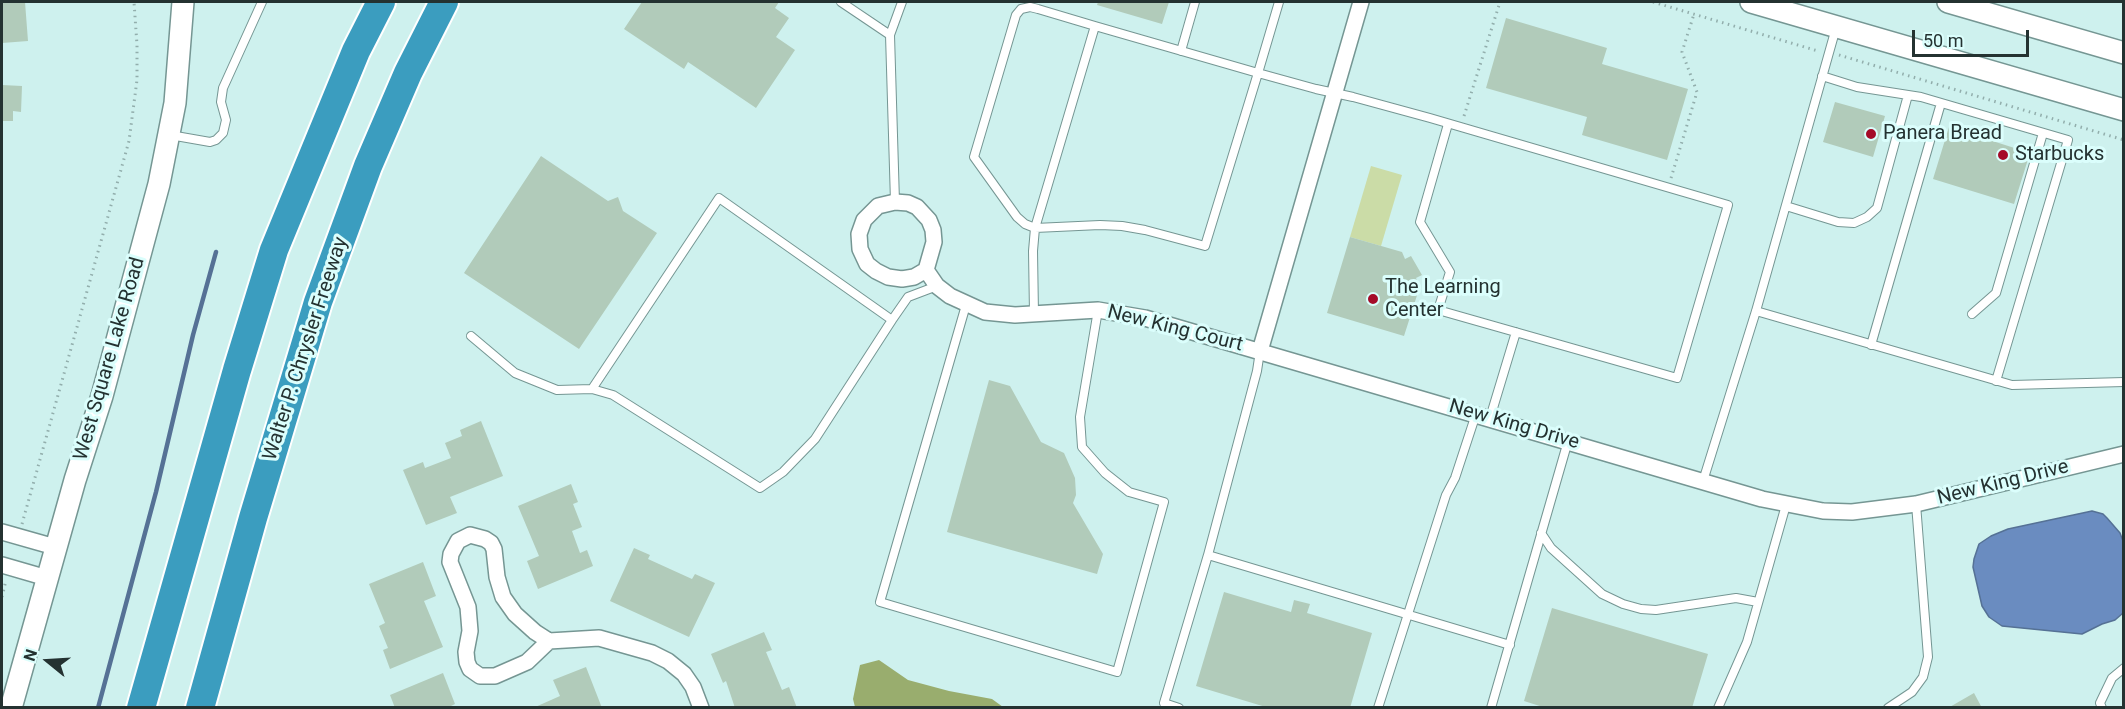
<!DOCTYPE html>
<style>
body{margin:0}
#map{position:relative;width:2125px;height:709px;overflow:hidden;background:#cef1ee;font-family:Roboto,sans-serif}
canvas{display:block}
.frame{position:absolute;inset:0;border:3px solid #243231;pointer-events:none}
.north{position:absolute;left:18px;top:631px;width:60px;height:60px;-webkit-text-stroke:4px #dbfefc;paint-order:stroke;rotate:288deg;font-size:16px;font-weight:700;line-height:24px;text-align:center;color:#243231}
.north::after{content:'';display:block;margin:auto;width:21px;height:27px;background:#243231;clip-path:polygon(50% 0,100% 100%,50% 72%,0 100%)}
.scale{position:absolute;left:1912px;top:30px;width:117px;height:27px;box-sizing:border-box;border:3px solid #243231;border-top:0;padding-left:8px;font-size:18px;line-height:21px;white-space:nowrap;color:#243231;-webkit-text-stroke:4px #dbfefc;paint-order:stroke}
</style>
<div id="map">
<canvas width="2125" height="709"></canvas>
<div class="frame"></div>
<div class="north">N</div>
<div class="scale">50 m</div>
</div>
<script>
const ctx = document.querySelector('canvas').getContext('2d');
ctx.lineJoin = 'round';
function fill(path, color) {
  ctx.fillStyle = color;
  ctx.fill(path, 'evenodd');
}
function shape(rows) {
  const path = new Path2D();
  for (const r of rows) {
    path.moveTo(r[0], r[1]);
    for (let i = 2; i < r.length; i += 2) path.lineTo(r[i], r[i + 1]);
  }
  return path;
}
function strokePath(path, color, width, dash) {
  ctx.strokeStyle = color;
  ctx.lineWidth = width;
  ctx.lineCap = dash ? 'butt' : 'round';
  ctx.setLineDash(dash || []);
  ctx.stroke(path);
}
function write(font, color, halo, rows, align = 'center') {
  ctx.font = font + ' Roboto,sans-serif';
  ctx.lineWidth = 6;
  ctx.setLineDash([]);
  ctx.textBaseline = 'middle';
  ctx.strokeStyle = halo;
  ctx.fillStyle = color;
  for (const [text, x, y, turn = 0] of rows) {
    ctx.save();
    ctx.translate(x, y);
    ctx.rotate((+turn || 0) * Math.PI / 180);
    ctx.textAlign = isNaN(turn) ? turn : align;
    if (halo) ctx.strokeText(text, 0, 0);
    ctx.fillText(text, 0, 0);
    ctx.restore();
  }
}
fill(shape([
 [1371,166,1402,175,1381,246,1350,237]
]), '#cbdca7');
fill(shape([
 [879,660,908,680,949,691,992,699,1003,707,855,707,853,699,860,665]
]), '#99ad6e');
const water = shape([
 [2092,511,2103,514,2107,518,2120,533,2123,541,2123,613,2115,620,2102,624,2082,634,2002,626,1989,617,1982,606,1973,567,1974,559,1979,544,1991,536,2008,529,2092,511]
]);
fill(water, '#6a8cc0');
strokePath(water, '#557195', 1.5);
strokePath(shape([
 [98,708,156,492,193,335,216,252]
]), '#557195', 4.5);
fill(shape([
 [2,2,25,2,28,41,2,43],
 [642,2,779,2,775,8,789,18,776,37,795,50,756,108,688,62,684,69,624,29],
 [1098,2,1169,2,1162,24,1097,5],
 [1506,18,1607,48,1602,64,1688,89,1667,160,1582,135,1587,117,1486,88],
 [2,85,22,86,21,112,13,111,13,121,2,121],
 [1835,102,1885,116,1873,157,1823,142],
 [1949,127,2030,153,2014,204,1933,179],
 [541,156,608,201,618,197,623,211,657,233,579,349,464,273],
 [1350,237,1402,252,1405,259,1411,256,1422,275,1416,278,1420,286,1404,336,1327,313],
 [989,380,1010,386,1041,442,1064,453,1075,478,1076,495,1073,503,1103,554,1097,574,947,532],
 [481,421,503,476,450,497,457,513,426,525,403,470,423,462,425,468,451,458,445,443,462,436,460,430],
 [571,484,578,502,573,504,582,527,572,531,580,553,587,550,593,566,538,589,527,561,539,556,518,506],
 [634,548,650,555,648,559,692,579,695,574,715,583,689,637,610,601],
 [423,562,436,596,424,601,443,647,390,669,383,650,388,648,379,626,385,623,369,584],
 [1224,592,1291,612,1294,600,1310,604,1307,613,1372,633,1350,708,1269,708,1196,686],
 [1552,608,1708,654,1692,708,1546,708,1524,701],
 [764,632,772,650,766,652,782,690,789,687,797,708,735,708,726,681,723,683,711,654],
 [586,667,602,708,533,708,560,696,553,680],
 [443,673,455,704,447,708,395,708,390,695],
 [1974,693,1982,708,1948,708]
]), '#b1cbba');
const lane = shape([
 [841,2,890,35],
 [1279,2,1258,73,1205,246,1145,230,1122,226,1100,225,1035,228,1025,224,1017,217,974,157,1016,15,1021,9,1030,7,1038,9,1095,26,1258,73,1316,89,1353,97,1430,118,1728,205,1677,378,1438,310,1450,272,1420,222,1448,124],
 [1181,51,1195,2],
 [1822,76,1857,87,1921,97,2068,140,1996,381],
 [170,135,210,142,216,140,223,133,226,120,221,102,223,88,262,2],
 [895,202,890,35,902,2],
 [1786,206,1838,222,1854,223,1867,217,1877,208,1908,95],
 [966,305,880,602,1117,672,1164,502,1129,492,1105,473,1082,447,1080,417,1098,310],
 [1756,311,2012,385,2124,382],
 [1034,314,1033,251,1035,228,1095,26],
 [1972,314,1996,293,2043,133],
 [471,336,515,373,557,390,592,389,613,395,760,488,783,472,815,439,892,320],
 [1871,345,1941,103],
 [592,389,719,198,892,320,908,297,937,286],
 [1490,418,1516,332],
 [1703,481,1756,311,1836,28],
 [1541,533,1551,548,1602,594,1623,604,1641,609,1656,610,1736,598,1758,602],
 [1208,555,1510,645],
 [1179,708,1164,703,1208,555,1257,371,1260,351],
 [1378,708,1446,495,1455,478,1476,414],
 [1491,708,1568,441],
 [1718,708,1747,642,1786,505],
 [1888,708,1912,692,1923,677,1928,657,1916,504],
 [2102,708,2100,703,2112,678,2124,668]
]);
const street = shape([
 [895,202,908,203,917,207,929,220,933,230,934,242,926,270,914,277,902,279,888,277,876,271,867,264,860,249,859,234,864,220,878,206,895,202],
 [926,270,937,286,950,296,985,312,1015,315,1098,310,1145,318,1762,499,1823,511,1852,512,1916,504,2124,454],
 [1260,351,1361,2],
 [2,532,55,547],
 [2,565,47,578],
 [549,641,527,662,495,676,480,676,470,669,467,662,466,652,470,631,468,607,450,562,451,554,458,541,470,535,485,539,491,543,494,549,497,577,503,597,515,614,535,632,549,641,599,638,652,653,668,661,684,674,693,687,701,708]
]);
const secondary = shape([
 [1751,2,2124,110],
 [1948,2,2124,53],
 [11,708,75,480,102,396,159,184,175,103,183,2]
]);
const highway = shape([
 [141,708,237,370,274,250,356,51,381,2],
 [200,708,253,518,318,302,368,166,408,73,444,2]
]);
strokePath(lane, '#759693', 10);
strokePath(street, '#759693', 18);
strokePath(secondary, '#759693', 24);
strokePath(highway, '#fff', 32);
strokePath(shape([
 [1653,2,1818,51],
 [1839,55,2124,140],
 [1464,116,1500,2],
 [1671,178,1697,92,1682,52,1694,14],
 [22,524,129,141,137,80,137,45,134,2],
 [2,597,6,580]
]), '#92aeac', 3, [1.5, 4.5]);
strokePath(lane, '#fff', 8);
strokePath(street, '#fff', 15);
strokePath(secondary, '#fff', 21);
strokePath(highway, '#3b9dbf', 28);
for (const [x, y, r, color] of [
 [1871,134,6,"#a50b28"],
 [2003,155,6,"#a50b28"],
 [1373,299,6,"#a50b28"]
]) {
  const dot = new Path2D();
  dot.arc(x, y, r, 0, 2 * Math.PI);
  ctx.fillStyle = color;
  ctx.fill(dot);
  strokePath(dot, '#dbfefc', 2);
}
write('20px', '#243231', '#dbfefc', [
 ["Panera Bread",1883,134],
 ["Starbucks",2015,155],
 ["The Learning",1385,288],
 ["Center",1385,311]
], 'left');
write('20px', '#243231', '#dbfefc', [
 ["New King Court",1175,329,14],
 ["Walter P. Chrysler Freeway",306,349,-72],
 ["West Square Lake Road",110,359,-74],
 ["New King Drive",1514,425,16],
 ["New King Drive",2003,483,-14]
]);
</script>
